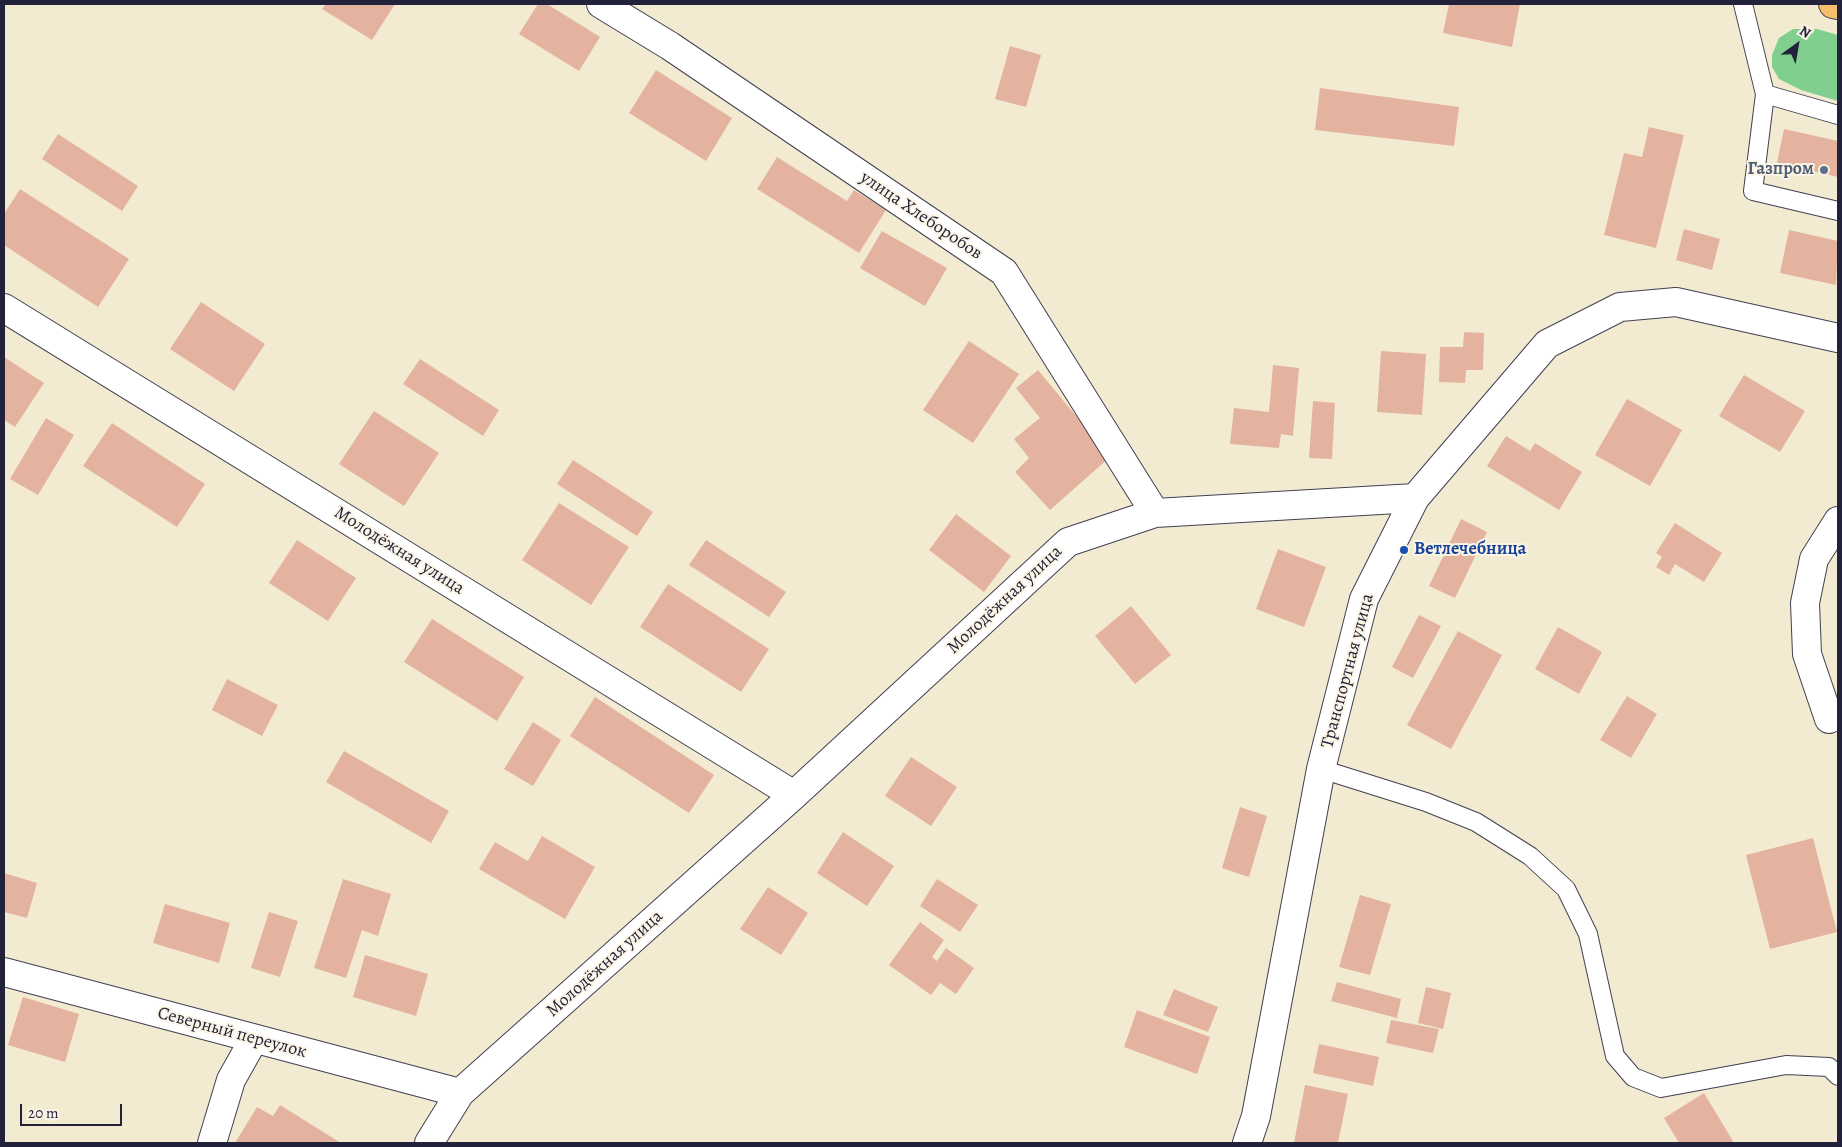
<!DOCTYPE html>
<meta charset="utf-8">
<style>
body{margin:0}
#map{position:relative;width:1842px;height:1147px;overflow:hidden;background:#f2ebd1;font-family:Alegreya,serif}
canvas{display:block}
.frame{position:absolute;inset:0;border:5px solid #22223b;pointer-events:none}
.north{position:absolute;left:1772px;top:20px;width:50px;height:50px;-webkit-text-stroke:4px #fcf5e5;paint-order:stroke;rotate:32deg;font-size:14px;font-weight:700;line-height:20px;text-align:center;color:#22223b}
.north::after{content:'';display:block;margin:auto;width:18px;height:22px;background:#22223b;clip-path:polygon(50% 0,100% 100%,50% 72%,0 100%)}
.scale{position:absolute;left:20px;top:1104px;width:102px;height:22px;box-sizing:border-box;border:2px solid #22223b;border-top:0;padding-left:6px;font-size:15px;line-height:18px;white-space:nowrap;color:#22223b;-webkit-text-stroke:4px #fcf5e5;paint-order:stroke}
</style>
<div id="map">
<canvas width="1842" height="1147"></canvas>
<div class="frame"></div>
<div class="north">N</div>
<div class="scale">20 m</div>
</div>
<script>
const ctx = document.querySelector('canvas').getContext('2d');
ctx.lineJoin = 'round';
function fill(path, color) {
  ctx.fillStyle = color;
  ctx.fill(path, 'evenodd');
}
function shape(rows) {
  const path = new Path2D();
  for (const r of rows) {
    path.moveTo(r[0], r[1]);
    for (let i = 2; i < r.length; i += 2) path.lineTo(r[i], r[i + 1]);
  }
  return path;
}
function strokePath(path, color, width, dash) {
  ctx.strokeStyle = color;
  ctx.lineWidth = width;
  ctx.lineCap = dash ? 'butt' : 'round';
  ctx.setLineDash(dash || []);
  ctx.stroke(path);
}
function write(font, color, halo, rows, align = 'center') {
  ctx.font = font + ' Alegreya,serif';
  ctx.lineWidth = 4;
  ctx.setLineDash([]);
  ctx.textBaseline = 'middle';
  ctx.strokeStyle = halo;
  ctx.fillStyle = color;
  for (const [text, x, y, turn = 0] of rows) {
    ctx.save();
    ctx.translate(x, y);
    ctx.rotate((+turn || 0) * Math.PI / 180);
    ctx.textAlign = isNaN(turn) ? turn : align;
    if (halo) ctx.strokeText(text, 0, 0);
    ctx.fillText(text, 0, 0);
    ctx.restore();
  }
}
fill(shape([
 [1793,29,1817,29,1838,35,1838,101,1801,90,1779,79,1772,67,1772,55,1779,38]
]), '#80cf8e');
fill(shape([
 [326,4,395,4,372,40,322,9],
 [538,4,547,4,600,37,579,71,519,34],
 [1449,4,1520,4,1512,47,1443,33],
 [1010,46,1041,55,1026,107,995,99],
 [656,70,732,118,706,161,629,113],
 [1320,88,1459,107,1454,146,1315,130],
 [1649,127,1684,135,1656,248,1604,235,1624,153,1642,157],
 [1784,129,1838,141,1838,177,1777,163],
 [58,134,138,186,122,211,42,159],
 [777,157,847,201,854,190,886,210,859,253,757,189],
 [20,189,129,259,98,307,4,245,4,214],
 [1684,229,1720,239,1712,270,1676,260],
 [1789,230,1838,241,1836,285,1780,273],
 [882,231,947,268,925,306,860,268],
 [201,302,265,344,234,391,170,349],
 [1464,332,1484,333,1483,370,1466,370,1465,383,1439,382,1440,347,1463,347],
 [969,341,1019,374,973,443,923,410],
 [1381,351,1426,354,1422,415,1377,412],
 [4,357,44,383,15,427,4,420],
 [420,359,499,410,483,436,403,384],
 [1273,365,1299,368,1293,436,1281,434,1279,448,1230,444,1234,408,1269,412],
 [1038,370,1110,457,1050,510,1015,472,1029,458,1014,439,1040,418,1016,388],
 [1744,375,1805,411,1780,452,1719,416],
 [1627,399,1682,430,1650,486,1595,455],
 [1313,401,1335,403,1332,459,1309,458],
 [374,411,439,453,404,506,339,464],
 [46,418,74,435,38,495,10,479],
 [112,423,205,484,177,527,83,466],
 [1506,436,1530,451,1535,443,1582,472,1559,510,1487,466],
 [573,460,653,512,637,536,557,484],
 [559,503,629,547,591,605,522,560],
 [956,514,1011,556,984,592,929,550],
 [1461,519,1487,532,1455,598,1429,586],
 [1675,523,1722,553,1704,582,1675,564,1669,575,1656,567,1662,557,1656,553],
 [297,540,356,578,328,621,269,583],
 [706,540,786,592,769,617,689,565],
 [1278,549,1326,567,1304,627,1256,609],
 [668,584,769,649,741,692,640,627],
 [1131,606,1171,655,1135,684,1095,636],
 [1419,615,1441,626,1413,678,1392,667],
 [432,619,524,677,497,721,404,662],
 [1558,627,1602,652,1579,694,1535,669],
 [1458,631,1502,655,1451,749,1407,725],
 [227,679,278,705,262,736,212,710],
 [1627,696,1657,714,1631,758,1600,740],
 [595,697,714,775,689,813,570,736],
 [533,722,561,740,533,786,504,769],
 [344,751,449,811,431,843,326,782],
 [911,757,957,787,931,826,885,796],
 [1240,807,1267,816,1249,877,1222,868],
 [843,832,894,866,867,906,817,873],
 [542,836,595,867,565,919,479,869,495,842,528,861],
 [1813,838,1837,932,1770,949,1746,855],
 [4,873,37,883,27,918,4,912],
 [343,879,391,894,378,936,362,930,346,978,314,968],
 [937,879,978,905,960,932,920,906],
 [768,887,808,913,781,955,740,929],
 [1360,895,1391,904,1370,975,1339,967],
 [165,904,230,923,219,963,153,943],
 [269,912,298,921,280,977,251,968],
 [920,922,944,940,932,957,937,961,946,948,974,968,956,994,940,983,931,995,889,965],
 [365,955,428,974,416,1016,353,997],
 [1337,982,1401,999,1397,1018,1331,1001],
 [1426,987,1451,993,1443,1029,1418,1023],
 [1174,989,1218,1007,1208,1032,1163,1015],
 [23,997,79,1014,65,1062,8,1045],
 [1137,1010,1210,1037,1197,1074,1124,1047],
 [1391,1020,1439,1029,1433,1053,1386,1043],
 [1319,1044,1379,1057,1373,1086,1313,1073],
 [1305,1085,1348,1094,1338,1143,1294,1143],
 [1704,1093,1734,1143,1679,1143,1664,1118],
 [280,1105,341,1143,235,1143,257,1107,273,1116]
]), '#e4b3a0');
const lane = shape([
 [1743,4,1765,94,1753,191,1838,211],
 [1765,94,1838,115],
 [1321,769,1426,802,1476,822,1530,856,1566,889,1588,934,1615,1056,1633,1077,1661,1088,1786,1065,1829,1067,1838,1076]
]);
const street = shape([
 [601,4,670,46,1004,272,1155,513],
 [4,308,794,795],
 [1829,719,1807,654,1805,603,1814,559,1838,521],
 [4,972,460,1093],
 [212,1143,231,1080,254,1039],
 [429,1143,460,1093,794,795,1068,542,1155,513,1415,498],
 [1247,1143,1256,1116,1321,769,1364,599,1415,498,1547,344,1620,307,1676,302,1838,338]
]);
const highway = shape([
 [1833,4,1838,5]
]);
strokePath(lane, '#414052', 20);
strokePath(street, '#414052', 30);
strokePath(highway, '#414052', 30);
strokePath(lane, '#fff', 18);
strokePath(street, '#fff', 28);
strokePath(highway, '#f6c06b', 28);
for (const [x, y, r, color] of [
 [1824,170,5,"#5c6f8a"],
 [1404,550,5,"#1a4fb4"]
]) {
  const dot = new Path2D();
  dot.arc(x, y, r, 0, 2 * Math.PI);
  ctx.fillStyle = color;
  ctx.fill(dot);
  strokePath(dot, '#fcf5e5', 2);
}
write('bold 18px', '#4e5e75', '#fcf5e5', [
 ["Газпром",1814,170]
], 'right');
write('18px', '#22223b', '#fcf5e5', [
 ["улица Хлеборобов",921,216,34],
 ["Молодёжная улица",399,551,32],
 ["Молодёжная улица",1005,600,-43],
 ["Транспортная улица",1348,671,-75],
 ["Молодёжная улица",605,964,-42],
 ["Северный переулок",232,1033,15]
]);
write('bold 18px', '#164399', '#fcf5e5', [
 ["Ветлечебница",1414,550]
], 'left');
</script>
